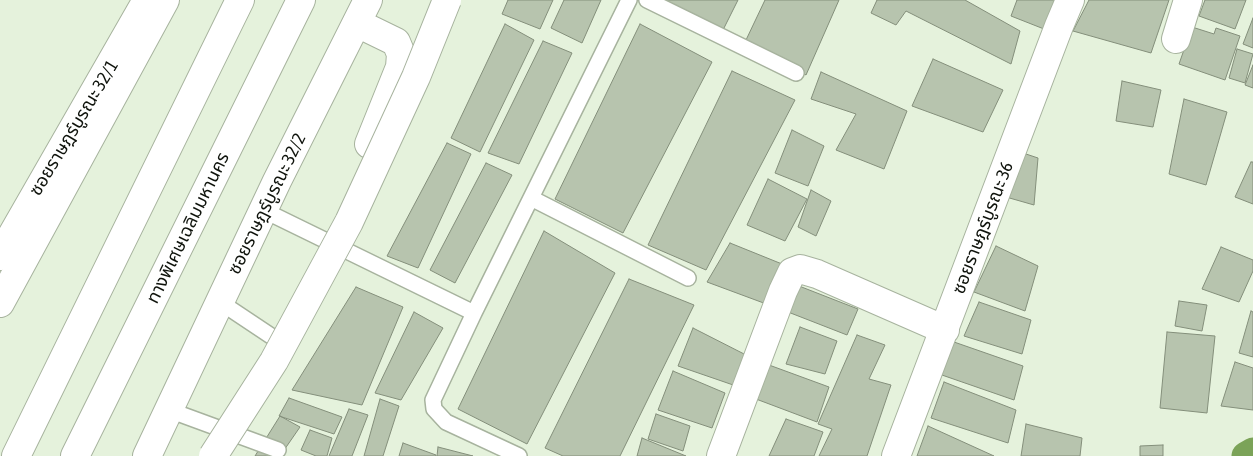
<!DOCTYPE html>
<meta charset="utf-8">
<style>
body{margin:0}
canvas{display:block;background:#e5f2dc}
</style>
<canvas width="1253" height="456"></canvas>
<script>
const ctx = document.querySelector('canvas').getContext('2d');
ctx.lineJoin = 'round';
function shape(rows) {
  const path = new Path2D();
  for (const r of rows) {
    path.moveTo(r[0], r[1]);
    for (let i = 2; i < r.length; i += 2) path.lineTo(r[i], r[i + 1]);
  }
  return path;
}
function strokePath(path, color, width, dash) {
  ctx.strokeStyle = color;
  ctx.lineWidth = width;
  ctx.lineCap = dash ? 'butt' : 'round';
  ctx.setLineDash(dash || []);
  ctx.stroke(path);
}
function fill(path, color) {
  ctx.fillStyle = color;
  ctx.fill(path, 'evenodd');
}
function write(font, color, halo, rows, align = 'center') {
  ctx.font = font + ' "Asap Condensed","Noto Sans Thai",sans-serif';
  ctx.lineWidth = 4;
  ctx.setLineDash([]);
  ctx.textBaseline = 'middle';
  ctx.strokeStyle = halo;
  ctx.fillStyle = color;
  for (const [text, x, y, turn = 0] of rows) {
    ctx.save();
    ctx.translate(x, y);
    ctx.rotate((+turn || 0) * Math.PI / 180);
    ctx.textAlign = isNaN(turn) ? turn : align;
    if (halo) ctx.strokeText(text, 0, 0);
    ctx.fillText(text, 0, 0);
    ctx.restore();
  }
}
strokePath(shape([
 [1246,456,1253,452]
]), '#7ba358', 29);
const building = shape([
 [508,0,553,0,540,29,502,14,508,0],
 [564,0,601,0,582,43,551,28,564,0],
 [659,0,738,0,720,36,659,0],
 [765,0,839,0,806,75,746,40,765,0],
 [877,0,965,0,1020,31,1011,64,906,11,896,25,871,13,877,0],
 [1017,0,1057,0,1044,29,1011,16,1017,0],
 [1089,0,1169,0,1151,53,1073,31,1089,0],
 [1205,0,1246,0,1235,29,1199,16,1205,0],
 [1253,18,1253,48,1243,44,1253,18],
 [505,24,534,40,480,152,451,138,505,24],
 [640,24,712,62,623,233,555,199,640,24],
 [1192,27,1214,34,1216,28,1240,36,1225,80,1179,64,1192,27],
 [543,41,572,53,519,164,488,153,543,41],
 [1237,49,1253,54,1245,83,1229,78,1237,49],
 [933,59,1003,90,983,132,912,106,933,59],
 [1253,65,1253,88,1245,85,1253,65],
 [732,71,795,100,706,270,648,245,732,71],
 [821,72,907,111,884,169,836,150,856,114,811,99,821,72],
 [1122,81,1161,90,1153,127,1116,121,1122,81],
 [1184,99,1227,112,1206,185,1169,174,1184,99],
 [792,130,824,146,808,186,775,173,792,130],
 [447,143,471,154,418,268,387,256,447,143],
 [1023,153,1038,158,1034,205,1006,197,1023,153],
 [1251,162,1253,162,1253,204,1235,197,1251,162],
 [486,163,512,175,455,283,430,270,486,163],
 [768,179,807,199,785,241,747,225,768,179],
 [811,190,831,201,816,236,798,227,811,190],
 [544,231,615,273,527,444,458,409,544,231],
 [730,243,787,266,769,305,707,282,730,243],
 [996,246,1038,266,1025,311,974,292,996,246],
 [1221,247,1253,260,1253,271,1239,302,1202,289,1221,247],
 [629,279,694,305,620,456,563,456,545,448,629,279],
 [799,286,858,309,847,335,788,312,799,286],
 [356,287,403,307,362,405,292,390,356,287],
 [1179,301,1207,305,1202,331,1175,326,1179,301],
 [979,302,1031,320,1022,354,964,336,979,302],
 [1251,311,1253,312,1253,357,1239,353,1251,311],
 [414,312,443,328,401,400,375,393,414,312],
 [800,327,837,341,825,374,786,364,800,327],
 [693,328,750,357,739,387,678,366,693,328],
 [1167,332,1215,336,1207,413,1160,408,1167,332],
 [857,335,885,345,869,379,891,385,867,456,819,456,832,429,818,424,857,335],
 [954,342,1023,366,1014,400,939,374,954,342],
 [1235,362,1253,368,1253,410,1221,406,1235,362],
 [769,365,829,387,817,422,756,399,769,365],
 [673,371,725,393,712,428,658,410,673,371],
 [944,382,1016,410,1008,443,931,418,944,382],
 [289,398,342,417,334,434,279,416,289,398],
 [380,399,399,406,383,456,364,456,380,399],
 [349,409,368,415,352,456,329,456,349,409],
 [656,414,690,426,683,451,648,439,656,414],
 [280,416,300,427,280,456,255,456,280,416],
 [786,419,823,432,814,456,769,456,786,419],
 [1026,424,1082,438,1080,456,1021,456,1026,424],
 [928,426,994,456,917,456,928,426],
 [310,430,332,438,327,456,316,456,301,450,310,430],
 [642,438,686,456,637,456,642,438],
 [403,443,436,455,436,456,399,456,403,443],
 [1163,445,1163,456,1140,456,1140,446,1163,445],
 [438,447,473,456,437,456,438,447]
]);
fill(building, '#b7c4ae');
strokePath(building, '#848f7b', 1);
const lane = shape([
 [647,0,796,73],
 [531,198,688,278],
 [263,210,474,313,629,0],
 [220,302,277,340],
 [474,313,433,400,434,409,446,422,519,456],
 [169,410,278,450]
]);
const street = shape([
 [357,23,396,42,401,54,400,67,369,144],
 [1176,39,1188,0],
 [721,456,783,291,792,272,800,269,817,274,945,330],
 [896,456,1059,26,1070,0]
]);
const secondary = shape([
 [0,256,147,0],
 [147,456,277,181,368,0]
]);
const highway = shape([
 [0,303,165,0],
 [16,456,240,0],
 [75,456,301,0]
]);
strokePath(lane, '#a7b39e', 18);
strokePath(street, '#a7b39e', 30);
strokePath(secondary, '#a7b39e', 30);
strokePath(highway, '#a7b39e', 30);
strokePath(lane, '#fff', 15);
strokePath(street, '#fff', 28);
strokePath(secondary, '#fff', 28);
strokePath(highway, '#fff', 28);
const highwayBridge = shape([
 [213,456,274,361,349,222,416,77,447,0]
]);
strokePath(highwayBridge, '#a7b39e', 30, []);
strokePath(highwayBridge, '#fff', 28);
write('18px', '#0f130c', '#fff', [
 ["ซอยราษฎร์บูรณะ 32/1",74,128,-59],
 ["ซอยราษฎร์บูรณะ 32/2",267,204,-64],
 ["ทางพิเศษเฉลิมมหานคร",188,228,-64],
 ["ซอยราษฎร์บูรณะ 36",983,228,-69]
]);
</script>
